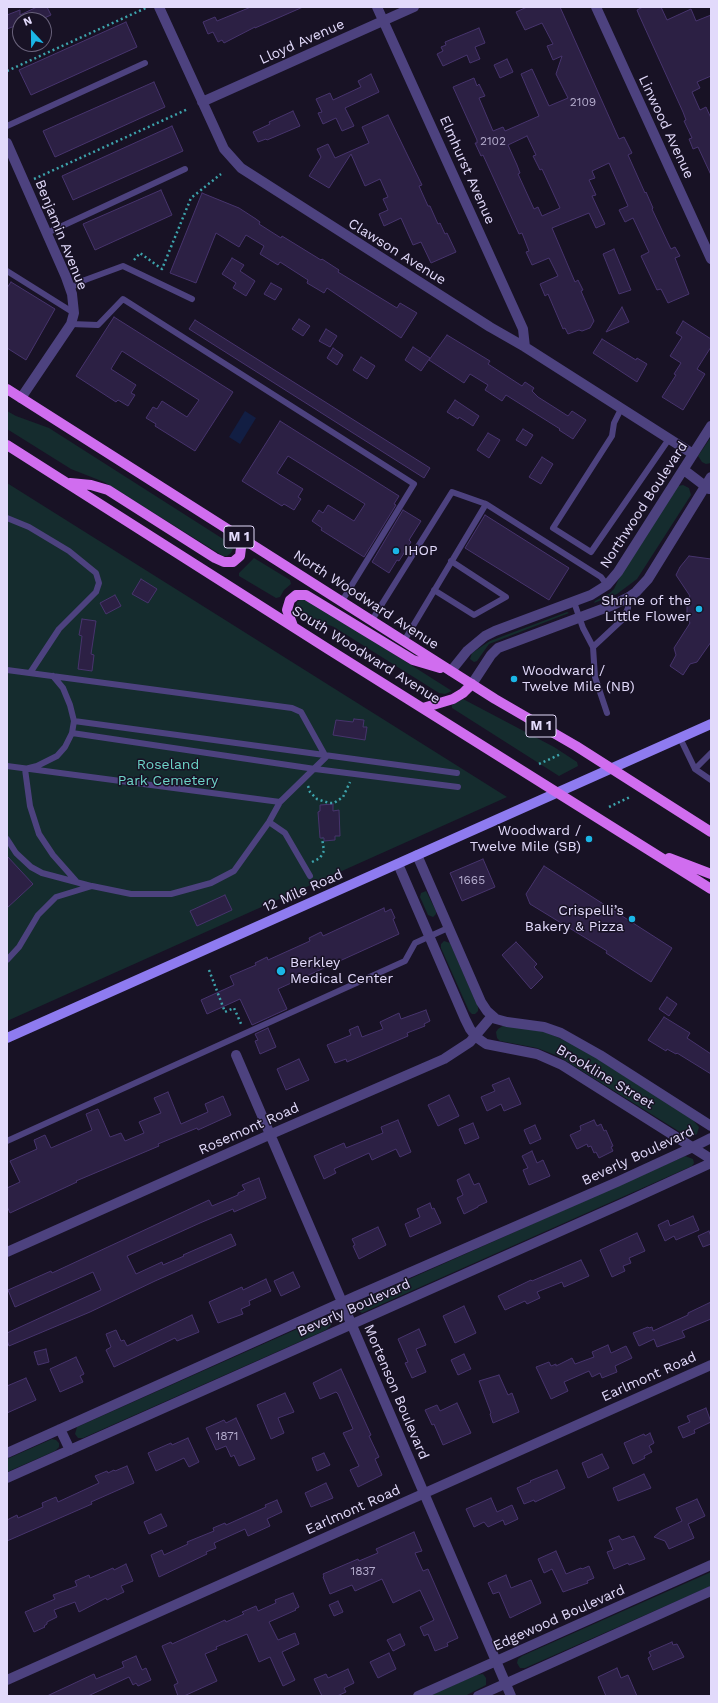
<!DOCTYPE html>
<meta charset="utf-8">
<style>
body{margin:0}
#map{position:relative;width:718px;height:1703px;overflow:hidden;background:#181225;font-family:"Work Sans",sans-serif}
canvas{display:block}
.frame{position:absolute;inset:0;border:8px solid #e2dafb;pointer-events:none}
.north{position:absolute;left:12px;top:12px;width:40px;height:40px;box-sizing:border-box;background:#181225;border:1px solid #69627b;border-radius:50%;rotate:338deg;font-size:11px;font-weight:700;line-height:16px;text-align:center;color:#e2dafb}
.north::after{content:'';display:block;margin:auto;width:14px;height:18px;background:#1bb6e6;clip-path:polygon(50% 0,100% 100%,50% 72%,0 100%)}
</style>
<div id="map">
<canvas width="718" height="1703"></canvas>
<div class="frame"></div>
<div class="north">N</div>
</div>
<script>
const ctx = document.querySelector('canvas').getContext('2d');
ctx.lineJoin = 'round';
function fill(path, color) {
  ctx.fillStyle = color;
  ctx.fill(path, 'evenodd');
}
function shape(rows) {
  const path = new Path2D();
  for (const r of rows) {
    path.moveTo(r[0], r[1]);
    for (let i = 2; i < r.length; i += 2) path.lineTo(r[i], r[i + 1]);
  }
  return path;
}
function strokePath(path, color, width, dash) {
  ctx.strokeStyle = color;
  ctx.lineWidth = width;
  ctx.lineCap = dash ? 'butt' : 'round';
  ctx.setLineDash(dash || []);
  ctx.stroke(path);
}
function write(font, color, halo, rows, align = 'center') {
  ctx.font = font + ' "Work Sans",sans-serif';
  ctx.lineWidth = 3;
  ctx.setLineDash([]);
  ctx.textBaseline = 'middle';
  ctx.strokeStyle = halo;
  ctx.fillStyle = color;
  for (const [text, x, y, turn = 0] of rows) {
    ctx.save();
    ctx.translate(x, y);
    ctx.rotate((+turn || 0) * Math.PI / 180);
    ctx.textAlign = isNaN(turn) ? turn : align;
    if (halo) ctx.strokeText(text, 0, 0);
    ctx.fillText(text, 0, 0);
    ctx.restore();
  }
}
fill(shape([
 [7,411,16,416,49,428,231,544,233,549,231,553,227,556,223,556,104,482,71,469,7,429],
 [711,437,711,463,706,464,702,462,698,456],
 [7,483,507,797,7,1021],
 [683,485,689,488,691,495,637,579,617,594,594,603,595,601,610,593,614,589,622,572,678,486],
 [254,558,290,580,291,584,284,590,280,597,276,598,239,576,239,573],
 [302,599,307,599,452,691,445,694,439,693,334,627,299,613,296,608,297,602],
 [567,612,569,613,489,644,477,661,474,662,470,659,472,653,490,641],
 [463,699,554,747,577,762,578,766,559,776,452,708,452,705],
 [426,891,436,911,436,914,433,917,428,915,420,897,421,893],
 [444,941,450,943,478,1007,478,1011,475,1014,472,1014,469,1011,441,948,441,944],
 [504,1025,546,1032,579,1047,692,1119,699,1127,697,1134,692,1137,688,1137,558,1056,537,1048,500,1041,497,1038,496,1032,498,1029],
 [685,1156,693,1159,694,1163,692,1166,362,1313,356,1309,357,1303,360,1301],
 [324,1317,329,1318,331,1321,331,1325,326,1330,83,1438,78,1438,75,1434,77,1427],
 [52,1439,56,1440,59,1443,59,1447,55,1451,7,1472,7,1459],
 [711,1572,711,1586,525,1668,520,1668,517,1663,518,1659,522,1656],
 [483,1674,486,1678,486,1685,465,1696,429,1696,476,1675]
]), '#152c2e');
fill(shape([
 [245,411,256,418,240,444,229,437]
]), '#121e43');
const building = shape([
 [37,7,47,7,51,15,40,20,20,20,20,24,7,29,7,15,20,10,20,15,37,7],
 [251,7,303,7,255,28,255,27,224,43,222,40,218,42,213,32,208,34,203,22,215,17,217,21,251,7],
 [527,7,560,7,619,139,624,137,632,153,628,155,645,193,646,192,653,208,652,209,668,243,671,249,675,247,680,256,675,258,689,294,668,303,661,289,657,290,641,256,649,252,633,218,625,222,619,210,628,206,609,163,592,171,595,178,589,180,596,195,592,196,605,224,596,228,589,213,552,228,575,282,578,280,583,290,581,291,594,321,590,328,582,331,579,330,568,334,565,328,563,329,548,294,545,296,540,284,558,276,549,258,532,265,526,252,529,251,522,233,519,234,483,155,481,156,475,143,477,143,477,140,453,87,474,78,477,86,479,84,485,96,479,98,493,131,503,127,505,131,539,116,521,74,532,69,549,106,568,98,556,74,562,56,553,60,547,46,553,44,542,23,525,30,516,12,527,7],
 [527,136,536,155,533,156,540,170,542,169,560,208,542,216,538,207,534,209,518,174,520,173,517,165,508,145,527,136],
 [643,7,661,7,667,20,691,9,696,21,711,15,711,76,697,82,700,88,692,92,700,110,706,107,711,118,711,175,698,147,693,149,689,139,692,138,684,121,686,120,683,112,639,15,637,10,643,7],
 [126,22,137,47,31,95,19,70,126,22],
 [479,28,485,43,475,47,480,59,470,63,467,55,443,66,437,54,443,51,441,47,446,45,445,42,479,28],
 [507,59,513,72,500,78,494,65,507,59],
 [371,74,379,92,345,108,354,126,342,131,336,118,323,124,318,113,322,112,316,99,330,93,333,100,361,87,358,81,371,74],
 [154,82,165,107,55,157,43,131,154,82],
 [293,111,300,126,267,140,266,139,258,142,253,132,270,124,269,122,293,111],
 [388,115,422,185,419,186,428,206,430,206,438,224,440,223,445,234,447,233,456,252,431,263,421,242,413,245,401,218,384,226,379,214,388,210,383,199,388,197,380,179,365,186,351,154,329,188,309,176,321,157,317,149,328,144,335,158,369,143,362,127,388,115],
 [172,126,183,151,73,200,62,176,172,126],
 [161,190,172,215,95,250,83,224,161,190],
 [202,193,239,208,256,219,260,222,259,224,281,238,282,236,321,260,322,259,339,270,338,272,397,308,400,303,417,313,401,338,327,288,324,293,307,283,308,280,280,262,278,265,260,254,264,246,246,235,239,247,216,233,196,283,170,273,202,193],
 [614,249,631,290,619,294,603,254,614,249],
 [232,258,244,265,240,271,255,281,246,296,233,288,236,283,222,274,232,258],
 [11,282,55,309,26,360,7,348,7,288,11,282],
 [271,283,282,289,275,300,264,294,271,283],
 [622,307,629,322,606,332,622,307],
 [114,317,233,392,195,451,155,426,156,424,146,418,153,407,157,409,162,401,187,417,199,400,122,351,111,369,136,385,131,393,135,395,128,406,118,400,116,402,76,376,114,317],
 [299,319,310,326,303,336,292,329,299,319],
 [195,320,430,468,424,478,189,329,195,320],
 [683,321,711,339,711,347,697,369,705,374,683,410,662,397,676,375,674,374,681,363,670,356,682,337,676,333,683,321],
 [326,329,337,336,330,347,319,341,326,329],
 [447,335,490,361,488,364,522,386,525,382,534,388,532,391,538,397,568,416,572,411,586,420,573,439,559,430,560,429,506,395,502,401,485,390,488,385,470,374,464,383,429,360,447,335],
 [602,339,636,360,637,358,647,364,637,382,593,353,602,339],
 [413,347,430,358,421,371,405,360,413,347],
 [333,348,343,355,337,365,327,358,333,348],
 [361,357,375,366,367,379,353,370,361,357],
 [455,400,479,416,473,426,459,417,458,419,447,412,455,400],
 [280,421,399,496,394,504,396,505,364,557,321,530,322,528,312,521,319,510,323,513,328,505,354,521,365,504,288,456,277,473,303,489,298,497,301,499,294,510,284,504,282,506,242,481,280,421],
 [523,429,533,435,526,446,516,440,523,429],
 [488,433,500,440,489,458,477,450,488,433],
 [542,457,553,464,541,484,529,477,542,457],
 [403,510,421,521,409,540,411,542,399,561,397,560,389,573,372,562,403,510],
 [485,515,569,568,549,600,465,548,485,515],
 [689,556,711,559,711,642,697,662,690,664,683,675,670,666,676,655,674,648,690,623,687,617,687,601,690,596,676,575,680,567,689,556],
 [141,579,157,589,148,603,132,594,141,579],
 [115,595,121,606,106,614,100,603,115,595],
 [82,619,96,621,91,654,94,655,92,671,78,669,82,636,79,635,82,619],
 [354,719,364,720,363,727,367,727,365,740,333,735,336,720,353,722,354,719],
 [333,804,333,811,339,810,340,836,335,836,335,840,324,841,324,838,320,838,318,812,320,811,320,805,333,804],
 [7,856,33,884,7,908,7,856],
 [483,859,495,887,462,901,450,873,483,859],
 [544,866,672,948,651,982,606,953,607,951,530,904,526,894,544,866],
 [225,895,232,910,197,926,190,911,225,895],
 [384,908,385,912,391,909,395,918,393,919,399,934,278,989,287,1009,252,1025,240,999,207,1014,201,1000,234,985,230,976,256,965,255,963,267,957,268,960,310,941,309,938,321,932,323,936,384,908],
 [516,942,537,964,534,967,543,977,531,989,502,955,516,942],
 [667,997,677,1004,669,1016,659,1009,667,997],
 [426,1010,430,1021,424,1024,425,1026,407,1033,408,1036,347,1062,346,1059,335,1063,327,1045,351,1035,349,1030,358,1026,362,1037,383,1029,380,1022,399,1013,401,1019,426,1010],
 [664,1017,690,1033,687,1038,711,1054,711,1074,677,1053,676,1054,667,1049,666,1051,648,1040,664,1017],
 [268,1028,276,1047,260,1054,255,1041,258,1040,255,1034,268,1028],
 [299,1059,309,1080,286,1090,277,1069,299,1059],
 [509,1078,521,1104,504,1111,501,1104,487,1111,481,1097,495,1091,492,1085,509,1078],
 [168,1092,181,1124,208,1112,205,1104,223,1096,231,1115,198,1130,197,1128,158,1144,159,1146,76,1181,77,1182,10,1213,7,1206,7,1188,20,1182,10,1161,37,1149,34,1140,45,1135,51,1148,92,1130,86,1114,98,1109,110,1137,121,1133,125,1141,144,1133,139,1122,161,1113,154,1098,168,1092],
 [449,1095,459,1116,438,1126,428,1105,449,1095],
 [398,1120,411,1152,400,1157,396,1149,372,1160,369,1153,334,1169,336,1173,324,1179,314,1156,344,1143,346,1148,383,1133,381,1127,398,1120],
 [594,1120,597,1126,601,1124,604,1131,606,1130,613,1146,611,1147,613,1151,599,1158,596,1152,594,1153,591,1146,588,1147,587,1144,577,1149,570,1135,581,1130,580,1126,594,1120],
 [473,1123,479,1138,465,1144,459,1129,473,1123],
 [535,1125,541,1139,530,1144,524,1130,535,1125],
 [532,1151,537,1163,543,1160,550,1176,529,1185,523,1170,528,1168,522,1156,532,1151],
 [469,1174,474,1185,479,1183,487,1202,478,1206,478,1207,464,1214,457,1198,463,1195,457,1180,469,1174],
 [259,1178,266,1198,234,1212,233,1209,200,1223,127,1256,136,1274,162,1262,163,1265,184,1256,183,1255,231,1234,236,1245,155,1281,90,1312,9,1346,7,1340,7,1333,101,1290,93,1272,15,1307,8,1290,51,1271,52,1273,209,1200,212,1206,238,1195,238,1193,245,1190,242,1185,259,1178],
 [430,1203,432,1209,434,1208,441,1223,410,1237,405,1224,420,1217,417,1209,430,1203],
 [693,1216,699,1230,676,1240,674,1236,665,1241,658,1225,668,1220,670,1226,693,1216],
 [378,1227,386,1245,359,1259,353,1246,355,1245,352,1239,378,1227],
 [709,1231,711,1237,711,1244,703,1247,698,1236,709,1231],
 [637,1233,645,1251,629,1258,631,1263,623,1266,625,1271,612,1277,600,1250,637,1233],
 [581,1260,589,1276,564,1287,562,1282,537,1292,540,1298,527,1304,525,1301,505,1310,498,1296,531,1280,532,1281,581,1260],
 [293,1272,300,1287,281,1296,274,1281,293,1272],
 [266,1279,271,1291,249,1301,250,1305,241,1309,243,1314,218,1323,209,1302,242,1287,243,1290,266,1279],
 [711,1302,711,1319,682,1331,685,1337,657,1347,654,1339,639,1346,633,1333,648,1327,649,1328,652,1327,653,1331,688,1315,688,1313,711,1302],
 [464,1306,476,1333,455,1343,443,1316,464,1306],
 [192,1315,199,1332,177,1341,175,1338,114,1367,106,1350,111,1347,106,1334,116,1330,121,1341,124,1340,127,1346,192,1315],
 [419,1329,426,1345,416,1349,426,1372,412,1378,405,1363,408,1362,398,1339,419,1329],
 [608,1345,611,1353,626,1346,632,1358,615,1366,617,1372,602,1378,600,1373,592,1377,589,1371,564,1382,568,1391,551,1399,536,1367,549,1362,551,1366,556,1364,556,1366,572,1358,575,1364,594,1357,592,1352,608,1345],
 [46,1349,49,1362,38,1365,34,1352,46,1349],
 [464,1354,471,1369,458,1375,451,1360,464,1354],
 [76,1357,84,1374,80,1376,83,1382,60,1392,50,1369,76,1357],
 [341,1369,371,1435,369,1436,379,1457,375,1459,382,1475,358,1487,350,1470,359,1466,343,1433,353,1429,338,1394,336,1392,320,1399,313,1383,341,1369],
 [499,1375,508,1395,512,1393,519,1412,493,1423,490,1414,491,1413,479,1381,499,1375],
 [26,1378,36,1400,7,1413,7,1386,26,1378],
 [285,1393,294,1412,278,1418,284,1433,271,1439,257,1405,285,1393],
 [457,1403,471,1433,443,1445,434,1424,432,1425,425,1410,437,1405,440,1411,457,1403],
 [706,1408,711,1422,694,1430,695,1433,683,1438,678,1427,690,1422,687,1416,706,1408],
 [236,1418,255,1459,239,1466,234,1455,231,1457,226,1446,216,1450,206,1428,224,1420,226,1423,236,1418],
 [650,1433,654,1443,649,1446,652,1452,644,1456,645,1458,633,1464,624,1443,644,1434,645,1436,650,1433],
 [188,1438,199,1462,189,1467,184,1458,156,1471,148,1453,171,1443,172,1445,188,1438],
 [324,1453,330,1465,317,1471,312,1458,324,1453],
 [602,1454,609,1468,588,1478,582,1463,602,1454],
 [127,1466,134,1483,91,1502,92,1504,7,1541,7,1520,17,1515,18,1518,43,1507,42,1503,56,1497,58,1502,99,1483,95,1476,107,1471,108,1473,114,1470,115,1471,127,1466],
 [557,1470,565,1488,535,1502,534,1500,524,1504,517,1488,531,1482,530,1481,557,1470],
 [644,1474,651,1488,618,1501,613,1488,644,1474],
 [326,1483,333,1498,311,1507,305,1493,326,1483],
 [491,1498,497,1512,512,1505,518,1519,505,1525,503,1520,488,1527,484,1522,474,1527,466,1509,491,1498],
 [697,1499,705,1516,688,1524,694,1538,669,1549,665,1541,654,1537,661,1531,682,1521,676,1508,697,1499],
 [277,1500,282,1512,267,1519,270,1526,248,1536,245,1529,214,1543,216,1548,206,1552,207,1554,159,1577,151,1555,162,1550,164,1555,188,1544,187,1542,214,1531,213,1528,225,1523,226,1525,266,1507,265,1505,277,1500],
 [161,1514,167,1526,149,1534,144,1522,161,1514],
 [414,1532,422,1551,415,1553,423,1571,428,1569,458,1638,447,1643,448,1646,435,1651,428,1634,424,1636,420,1627,434,1620,420,1590,393,1603,382,1579,355,1591,352,1585,330,1594,323,1577,324,1576,323,1574,358,1559,359,1561,378,1553,376,1549,414,1532],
 [619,1536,622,1540,634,1536,645,1559,629,1565,628,1563,614,1569,607,1552,613,1550,609,1540,619,1536],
 [556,1551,566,1574,581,1568,582,1569,589,1566,594,1578,587,1581,588,1583,563,1592,552,1569,544,1573,538,1559,556,1551],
 [126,1564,133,1581,121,1586,124,1592,107,1600,106,1598,79,1612,75,1602,54,1610,57,1617,47,1622,47,1624,44,1626,45,1627,34,1632,25,1612,55,1599,53,1595,77,1586,75,1581,89,1575,90,1578,113,1568,114,1570,126,1564],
 [506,1575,511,1588,531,1580,541,1603,510,1618,499,1592,493,1594,488,1583,506,1575],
 [293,1593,299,1607,295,1609,296,1610,269,1622,278,1640,295,1633,299,1644,282,1652,295,1680,283,1686,270,1657,259,1662,247,1634,216,1647,217,1649,205,1654,217,1681,184,1696,178,1696,174,1685,178,1683,162,1646,171,1642,172,1644,225,1620,226,1622,244,1614,242,1612,256,1606,258,1611,276,1603,275,1600,293,1593],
 [338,1601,343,1612,334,1616,329,1605,338,1601],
 [400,1634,405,1645,393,1651,387,1640,400,1634],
 [672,1642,673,1645,677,1644,684,1657,653,1670,648,1658,651,1656,649,1652,672,1642],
 [389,1653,396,1669,378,1678,370,1662,389,1653],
 [136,1656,142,1670,146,1668,151,1680,138,1686,136,1683,133,1685,129,1677,88,1696,47,1696,94,1674,96,1679,124,1667,122,1662,136,1656],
 [617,1668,621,1678,628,1675,637,1696,606,1696,598,1677,617,1668],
 [348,1669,354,1683,344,1688,346,1692,337,1696,322,1696,314,1679,326,1674,328,1678,348,1669]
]);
fill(building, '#2c2044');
strokePath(building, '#47346d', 1);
strokePath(shape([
 [7,71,148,7],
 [34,179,188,109],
 [134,260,140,253,162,269,191,198,221,174],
 [539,764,561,754],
 [308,786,310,792,317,799,329,803,334,803,343,797,350,782],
 [609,807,630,797],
 [312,862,320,858,324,851,322,838],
 [209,970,225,1012,234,1008,242,1026]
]), '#3da3ac', 2.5, [2, 3]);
strokePath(shape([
 [7,126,145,63],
 [47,233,185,169],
 [7,271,74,313],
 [70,288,85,280,123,266,192,299],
 [71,324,98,325,123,299,414,484,342,601],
 [621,409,614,423,612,436,553,528,591,552,669,439],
 [7,518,29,527,69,551,96,573,99,583,96,592,59,629,30,673],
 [434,590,474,615,506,597,451,561],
 [574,602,583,628,593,647,595,677,607,713],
 [372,620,452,492,486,504],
 [404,641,486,504,601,577,607,585],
 [593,647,623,619,628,608,629,597],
 [7,670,292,708,301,712,326,757,280,802,269,822,234,871,211,883,171,894,131,894,92,886,56,897,38,915,19,947,7,960],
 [53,676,63,688,70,705,74,721,72,733,65,747,57,756,37,766,25,769,30,806,39,834,53,855,76,881],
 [74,721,457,773],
 [72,733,315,769,458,787],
 [680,738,695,769,711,780],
 [7,766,280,802],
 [695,769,711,753],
 [269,822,285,833,310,876],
 [7,839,16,853,31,867,42,873,91,886],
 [7,1141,405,961,415,943,448,928]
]), '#4d427f', 6);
strokePath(shape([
 [159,7,224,149,241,168,490,327,525,347,693,454],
 [377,7,523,329,525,347],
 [596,7,711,259],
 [202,102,414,7],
 [7,143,66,277,72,294,74,313,71,324,21,398],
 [684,470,709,489],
 [451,671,467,651,485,636,495,631,591,595,607,585,618,572,711,426],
 [472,684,491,655,498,648,613,605,629,597,636,592,648,579,711,477],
 [417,855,481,1002,487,1011,496,1019,507,1022,544,1027,561,1033,600,1055,711,1126],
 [398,864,465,1019,470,1029,476,1037,486,1044,537,1054,562,1065,711,1159],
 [236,1055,511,1696],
 [7,1252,269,1135,444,1059,470,1042,492,1016],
 [60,1429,70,1450],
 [7,1453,356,1296,617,1182,693,1147,711,1138],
 [7,1478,626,1202,711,1163],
 [7,1680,711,1365],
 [418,1696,711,1565],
 [478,1696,711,1591]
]), '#4d427f', 10);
strokePath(shape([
 [7,1038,711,724]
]), '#8e7bf0', 10);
strokePath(shape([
 [7,389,495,699,576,746,711,832],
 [7,445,328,649,711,889],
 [70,483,91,485,108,490,215,558,224,562,233,562,240,556,241,548,238,536],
 [293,626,287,610,290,600,296,595,306,595,413,660,440,668],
 [423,708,453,699,463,693,472,684],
 [669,858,711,874]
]), '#d06def', 10);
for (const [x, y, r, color] of [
 [396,551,4,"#1bb6e6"],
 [699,609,4,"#1bb6e6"],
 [514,679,4,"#1bb6e6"],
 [589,839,4,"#1bb6e6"],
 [632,919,4,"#1bb6e6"],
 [281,971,5,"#1bb6e6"]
]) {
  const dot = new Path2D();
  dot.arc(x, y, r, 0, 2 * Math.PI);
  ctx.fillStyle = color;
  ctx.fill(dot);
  strokePath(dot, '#181225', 1.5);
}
write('12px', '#b4accd', null, [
 ["2109",583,102],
 ["2102",493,141],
 ["1665",472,880],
 ["1871",227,1436],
 ["1837",363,1571]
]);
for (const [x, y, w] of [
 [239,537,30],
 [541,726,30]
]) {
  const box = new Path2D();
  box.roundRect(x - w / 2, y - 11, w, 22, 3);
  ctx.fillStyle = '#181225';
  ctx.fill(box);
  strokePath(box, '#e2dafb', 1);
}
write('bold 13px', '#e2dafb', null, [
 ["M 1",239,537],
 ["M 1",541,726]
]);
write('14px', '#e2dafb', '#181225', [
 ["Lloyd Avenue",302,42,-24],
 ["Linwood Avenue",666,127,65],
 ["Elmhurst Avenue",467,170,66],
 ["Benjamin Avenue",61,235,68],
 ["Clawson Avenue",397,252,32],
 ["Northwood Boulevard",644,505,-57],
 ["North Woodward Avenue",366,600,33],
 ["South Woodward Avenue",366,655,32],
 ["12 Mile Road",303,891,-24],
 ["Brookline Street",605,1077,31],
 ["Rosemont Road",249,1129,-24],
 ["Beverly Boulevard",638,1156,-25],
 ["Beverly Boulevard",354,1308,-24],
 ["Earlmont Road",649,1377,-24],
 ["Mortenson Boulevard",396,1392,67],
 ["Earlmont Road",353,1510,-24],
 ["Edgewood Boulevard",559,1618,-24]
]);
write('14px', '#e2dafb', '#181225', [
 ["IHOP",404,551],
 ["Shrine of the",691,601,"right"],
 ["Little Flower",691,617,"right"],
 ["Woodward /",522,671],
 ["Twelve Mile (NB)",522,687],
 ["Woodward /",581,831,"right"],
 ["Twelve Mile (SB)",581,847,"right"],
 ["Crispelli’s",624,911,"right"],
 ["Bakery & Pizza",624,927,"right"],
 ["Berkley",290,963],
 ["Medical Center",290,979]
], 'left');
write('14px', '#6dd4c8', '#181225', [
 ["Roseland",168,765],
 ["Park Cemetery",168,781]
]);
</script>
